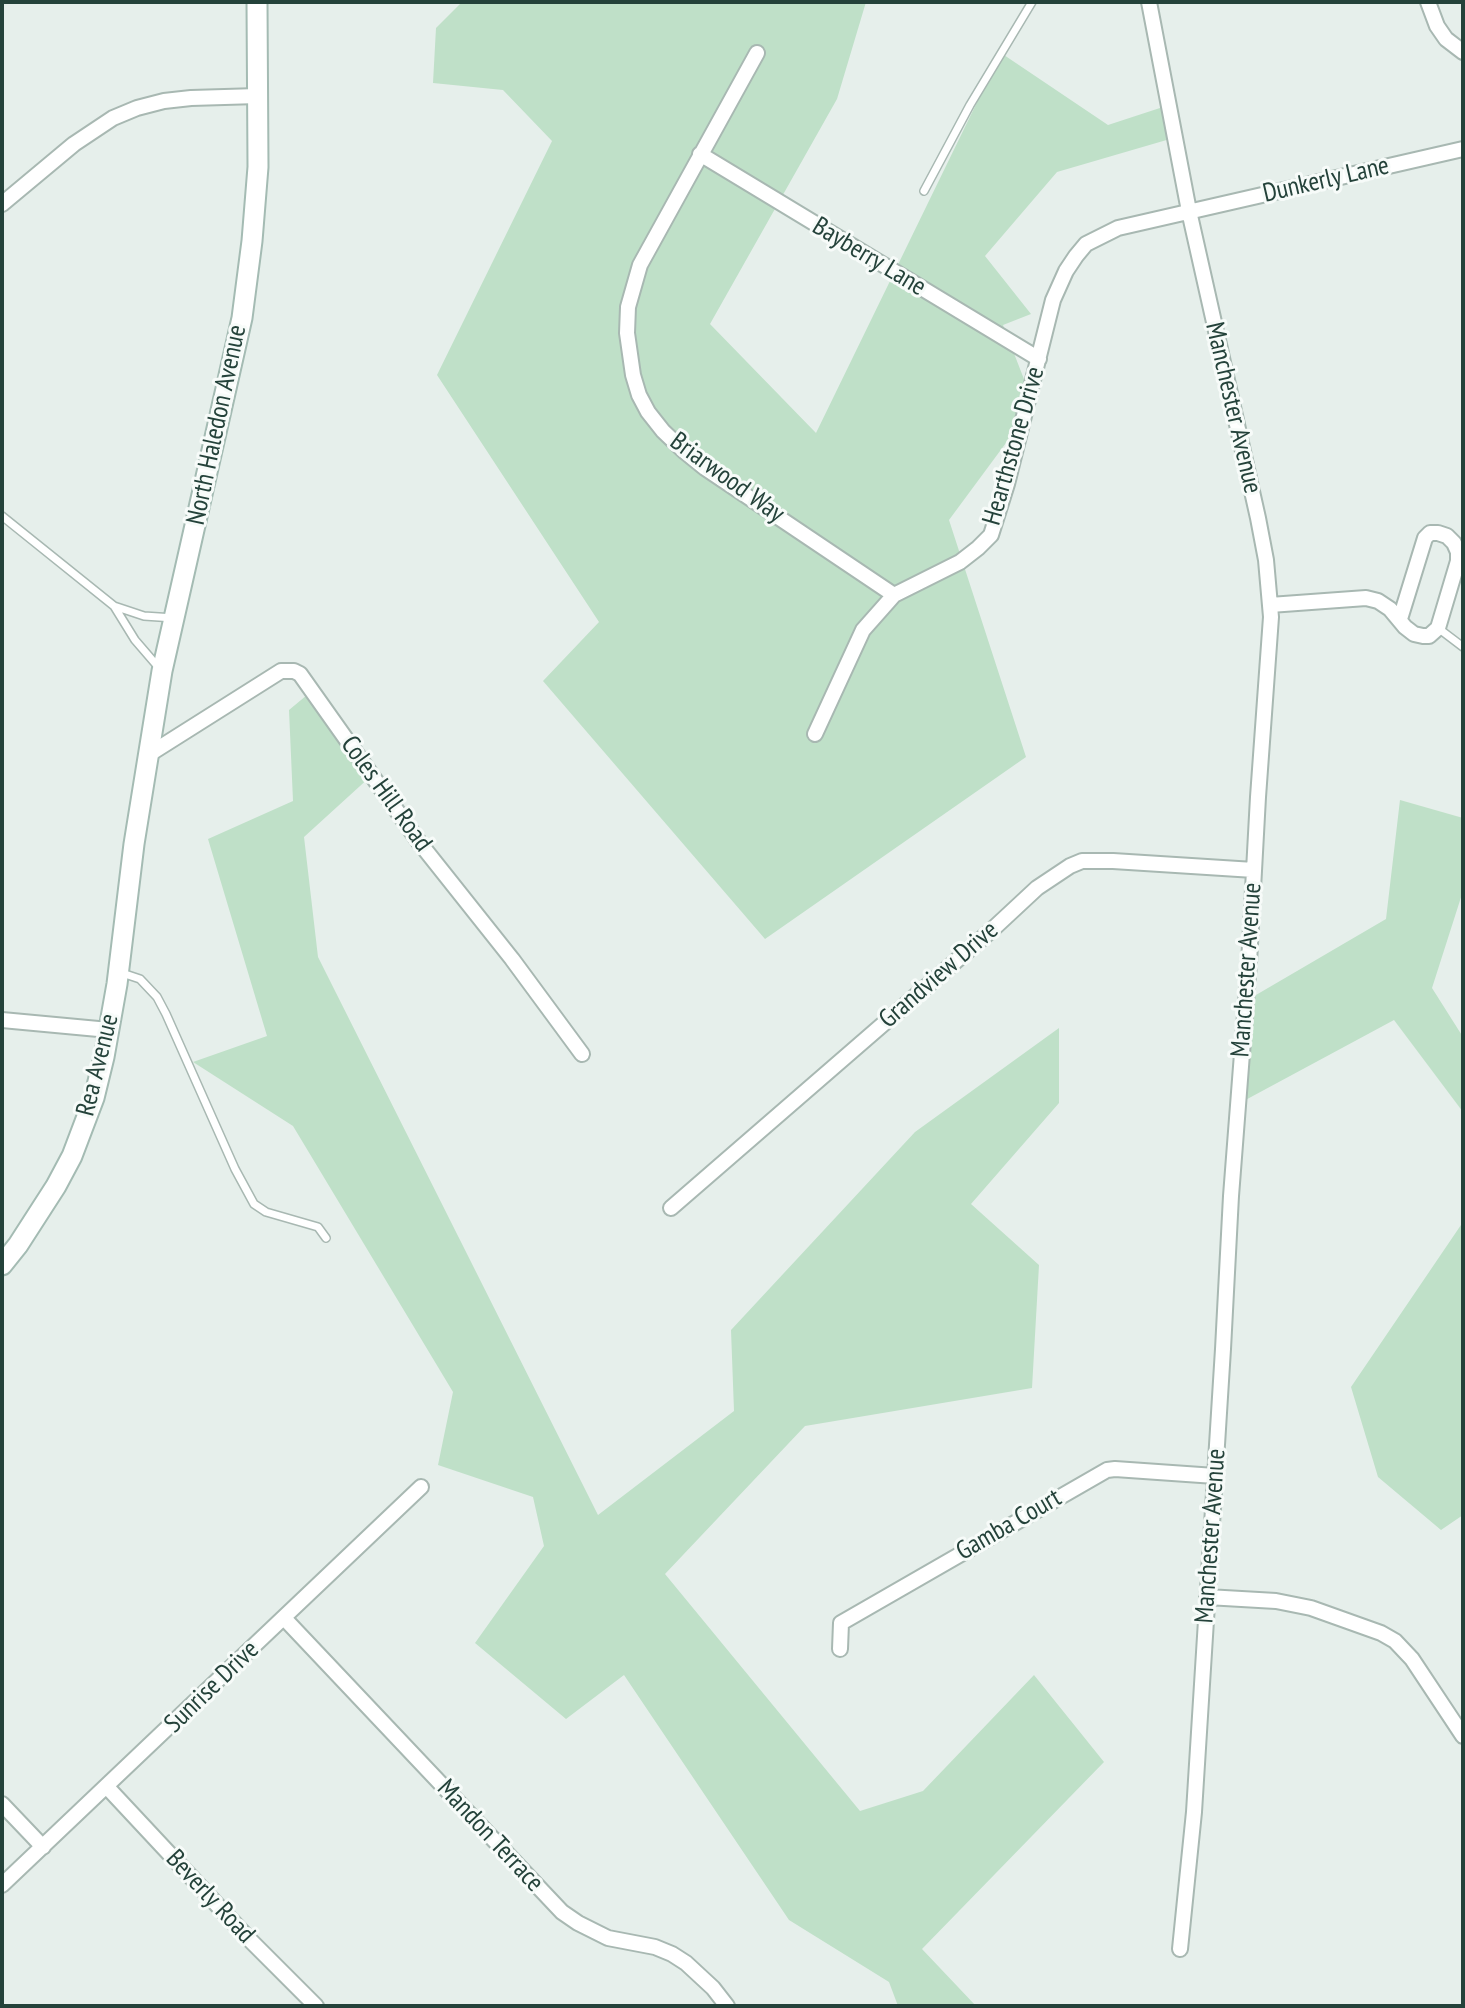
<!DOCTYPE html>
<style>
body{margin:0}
#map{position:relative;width:1465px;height:2008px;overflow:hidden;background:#e6efeb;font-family:"PT Sans Narrow",sans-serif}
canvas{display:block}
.frame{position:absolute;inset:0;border:4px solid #24423a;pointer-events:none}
</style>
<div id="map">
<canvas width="1465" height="2008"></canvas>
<div class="frame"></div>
</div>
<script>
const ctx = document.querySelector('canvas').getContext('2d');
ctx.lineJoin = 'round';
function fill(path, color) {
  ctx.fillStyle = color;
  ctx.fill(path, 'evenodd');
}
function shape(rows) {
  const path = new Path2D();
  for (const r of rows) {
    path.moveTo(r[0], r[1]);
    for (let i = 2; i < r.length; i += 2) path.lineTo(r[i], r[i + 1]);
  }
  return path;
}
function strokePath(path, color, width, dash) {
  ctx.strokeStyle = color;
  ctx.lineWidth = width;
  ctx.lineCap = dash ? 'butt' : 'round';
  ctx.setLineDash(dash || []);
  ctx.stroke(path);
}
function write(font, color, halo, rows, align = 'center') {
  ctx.font = font + ' "PT Sans Narrow",sans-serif';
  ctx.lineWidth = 6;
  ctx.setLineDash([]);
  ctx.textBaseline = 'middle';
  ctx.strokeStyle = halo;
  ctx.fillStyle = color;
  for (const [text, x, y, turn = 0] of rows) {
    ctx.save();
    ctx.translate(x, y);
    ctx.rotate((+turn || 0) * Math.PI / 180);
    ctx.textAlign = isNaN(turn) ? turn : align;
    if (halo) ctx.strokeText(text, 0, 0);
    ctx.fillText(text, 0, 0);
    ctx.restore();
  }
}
fill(shape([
 [462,2,866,2,837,99,710,324,816,433,1001,53,1108,125,1163,107,1170,139,1057,172,985,256,1031,314,1003,325,1034,405,949,520,1026,757,765,939,543,681,599,622,437,375,552,141,503,90,433,83,436,28],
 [313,690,371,776,304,837,318,957,598,1515,734,1411,731,1330,915,1132,1059,1028,1059,1103,971,1204,1039,1265,1032,1388,805,1426,665,1574,860,1811,923,1791,1034,1675,1104,1762,922,1949,976,2006,898,2006,889,1982,789,1920,624,1675,566,1719,475,1643,544,1546,533,1497,438,1465,453,1392,293,1126,193,1062,267,1036,208,839,293,801,289,710],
 [1400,800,1463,818,1463,891,1432,988,1463,1037,1463,1112,1394,1020,1238,1104,1244,1002,1386,919],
 [1463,1222,1463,1515,1441,1530,1378,1477,1351,1387]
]), '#bfe0c8');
const lane = shape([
 [924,191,970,105,1032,2],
 [2,516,114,606],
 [1438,628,1463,647],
 [160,669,135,640,114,606,144,616,174,618],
 [119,972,140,979,157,997,166,1014,235,1169,254,1204,266,1212,318,1227,326,1238]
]);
const street = shape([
 [1149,2,1189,211,1258,518,1266,560,1271,617,1258,797,1249,963,1231,1196,1223,1349,1194,1812,1180,1949],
 [1428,2,1437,26,1446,39,1463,52],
 [757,53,640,265,628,307,627,333,633,375,639,395,648,412,663,431,684,451,705,468,894,595],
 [700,154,1039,359],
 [2,204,74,144,113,118,137,108,164,101,191,98,258,96],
 [1270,605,1366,598,1378,601,1390,609,1405,627,1414,634,1423,636,1429,636,1438,628,1458,561,1458,552,1454,543,1447,536,1438,533,1430,533,1425,538,1400,619],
 [815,734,863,630,894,595,960,562,978,548,991,535,1007,484,1053,300,1066,271,1076,256,1086,244,1118,228,1463,149],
 [148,755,281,671,294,671,300,674,419,842,512,959,582,1054],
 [2,1020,109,1030],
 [671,1208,994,928,1037,888,1070,866,1082,861,1113,861,1254,870],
 [1207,1597,1276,1601,1311,1608,1381,1633,1395,1641,1412,1659,1463,1736],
 [284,1618,562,1912,578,1923,608,1938,655,1947,672,1954,686,1963,713,1988,727,2006],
 [840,1649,841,1623,1107,1470,1115,1469,1215,1476],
 [107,1787,248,1938,316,2006],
 [2,1804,43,1847],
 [2,1885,421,1487]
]);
const secondary = shape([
 [2,1265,18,1245,56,1186,72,1156,94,1098,104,1057,117,984,134,844,162,671,242,318,252,241,258,167,257,2]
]);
strokePath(lane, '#a8b8b2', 10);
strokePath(street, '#a8b8b2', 18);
strokePath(secondary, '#a4bbb3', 23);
strokePath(lane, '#fff', 7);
strokePath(street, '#fff', 14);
strokePath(secondary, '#fff', 19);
write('26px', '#24423a', '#f7fbf9', [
 ["Dunkerly Lane",1326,180,-13],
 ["Bayberry Lane",869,257,31],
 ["Manchester Avenue",1233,408,77],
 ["North Haledon Avenue",217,425,-78],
 ["Hearthstone Drive",1014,446,-74],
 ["Briarwood Way",727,478,36],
 ["Coles Hill Road",386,794,54],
 ["Manchester Avenue",1247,970,-86],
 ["Grandview Drive",939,975,-41],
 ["Rea Avenue",98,1065,-76],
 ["Gamba Court",1009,1525,-30],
 ["Manchester Avenue",1211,1536,-86],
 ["Sunrise Drive",212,1687,-44],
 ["Mandon Terrace",490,1836,47],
 ["Beverly Road",210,1897,47]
]);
</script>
